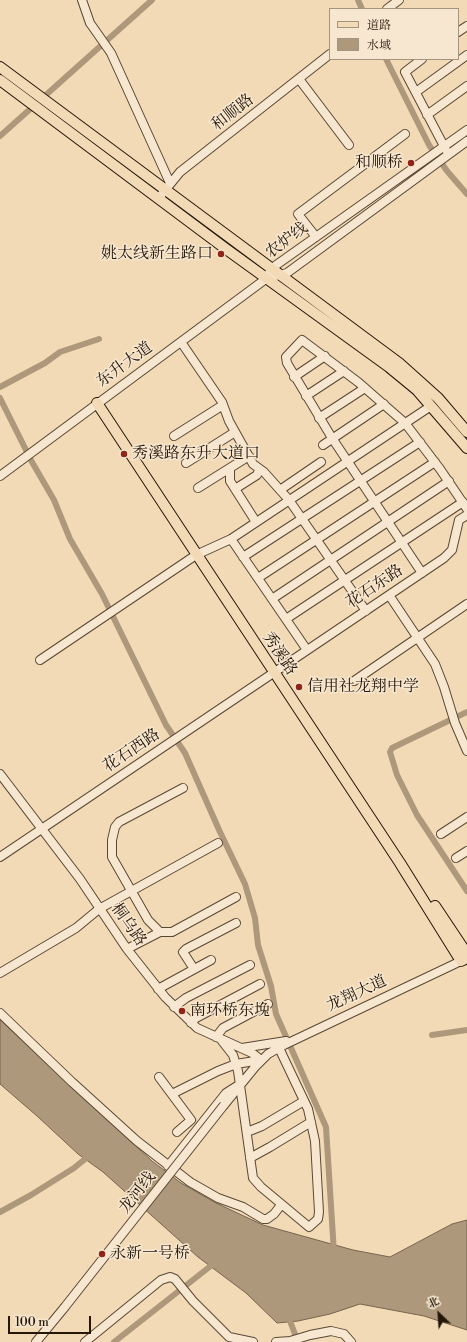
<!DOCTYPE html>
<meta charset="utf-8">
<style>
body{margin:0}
#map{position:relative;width:467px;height:1342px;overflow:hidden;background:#f3dab6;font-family:"Libre Bodoni","Noto Serif SC",serif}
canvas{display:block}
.legend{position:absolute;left:329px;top:8px;width:130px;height:52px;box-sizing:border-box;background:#f7e7d0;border:1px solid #a39480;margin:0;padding:5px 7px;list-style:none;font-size:12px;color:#241708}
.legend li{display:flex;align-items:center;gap:8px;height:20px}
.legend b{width:20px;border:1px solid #a39480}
.north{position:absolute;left:419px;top:1294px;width:40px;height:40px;-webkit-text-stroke:3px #f7e7d0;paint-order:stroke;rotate:335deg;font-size:11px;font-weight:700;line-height:16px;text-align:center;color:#241708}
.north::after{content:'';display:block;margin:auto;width:14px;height:18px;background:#241708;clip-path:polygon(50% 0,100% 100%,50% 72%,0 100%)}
.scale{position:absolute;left:8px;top:1316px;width:83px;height:18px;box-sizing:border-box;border:2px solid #241708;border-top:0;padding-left:5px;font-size:12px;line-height:14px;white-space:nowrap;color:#241708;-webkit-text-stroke:3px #f7e7d0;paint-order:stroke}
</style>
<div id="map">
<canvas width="467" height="1342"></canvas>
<ul class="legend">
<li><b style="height:5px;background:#f3dab6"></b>道路</li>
<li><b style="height:11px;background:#ad987b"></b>水域</li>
</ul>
<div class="north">北</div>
<div class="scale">100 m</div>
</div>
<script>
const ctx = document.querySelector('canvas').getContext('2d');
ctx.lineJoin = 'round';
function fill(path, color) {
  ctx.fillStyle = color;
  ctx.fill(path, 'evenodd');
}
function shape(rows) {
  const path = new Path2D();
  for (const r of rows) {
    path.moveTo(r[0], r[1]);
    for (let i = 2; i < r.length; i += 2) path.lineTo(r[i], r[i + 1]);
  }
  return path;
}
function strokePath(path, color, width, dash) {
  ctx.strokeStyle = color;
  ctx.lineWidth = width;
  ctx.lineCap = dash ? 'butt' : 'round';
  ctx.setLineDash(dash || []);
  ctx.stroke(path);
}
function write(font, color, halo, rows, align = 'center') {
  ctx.font = font + ' "Libre Bodoni","Noto Serif SC",serif';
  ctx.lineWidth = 3;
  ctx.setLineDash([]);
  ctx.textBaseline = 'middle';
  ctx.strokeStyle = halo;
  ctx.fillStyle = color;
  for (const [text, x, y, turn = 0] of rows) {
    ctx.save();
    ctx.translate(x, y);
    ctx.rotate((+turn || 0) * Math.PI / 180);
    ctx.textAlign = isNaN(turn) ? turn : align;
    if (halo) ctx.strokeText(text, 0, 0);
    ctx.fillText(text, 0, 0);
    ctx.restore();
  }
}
const water = shape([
 [0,1019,152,1161,181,1183,216,1203,263,1225,353,1250,390,1257,452,1224,467,1220,467,1330,424,1316,360,1304,330,1314,298,1321,277,1323,246,1293,198,1257,103,1172,78,1154,37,1116,0,1084,0,1019]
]);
fill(water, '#ad987b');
strokePath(water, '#76644d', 1);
strokePath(shape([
 [358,0,362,9],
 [386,59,429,145,447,171,467,194],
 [0,136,152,0],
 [0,387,45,363,60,352,99,339],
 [0,398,32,462,54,500,70,539,102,594,166,725,185,753,220,832,245,884,255,918,258,945,271,986,276,1014,326,1127,334,1253],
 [467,712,392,748,390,752,397,775,417,815,467,891],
 [432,1035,467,1030],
 [0,1212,31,1195,74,1168,90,1155],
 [290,1313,290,1321,298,1342],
 [114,1342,217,1261]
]), '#ad987b', 6);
const minor = shape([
 [82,0,90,23,111,53,170,183],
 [387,9,399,0],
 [458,32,467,26],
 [422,59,405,72,446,150],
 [299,79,349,145],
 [416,92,467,55],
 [427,115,467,86],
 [162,194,180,172,330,54],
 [316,237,298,214,405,134],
 [269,273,272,268,467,130],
 [181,342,222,402,229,421,253,464,264,472,289,500,366,611],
 [294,377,325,356],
 [306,396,344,371],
 [319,418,365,388],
 [174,436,223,405],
 [323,445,384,404],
 [186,463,235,432],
 [230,468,230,481,256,522],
 [0,476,267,278,287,273,467,141],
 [198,488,249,456],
 [235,489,257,475,259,470],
 [280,490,321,462],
 [231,539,307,650],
 [243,557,420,442],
 [422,573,332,438,287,363,286,357,302,340,358,382,405,423,440,469,467,509],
 [258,578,435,462],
 [389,595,435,664,444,687,455,723,467,751],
 [272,599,449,481],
 [286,619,463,502],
 [40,660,196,555,231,539,431,406],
 [354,681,467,604],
 [0,774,80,879,127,949,165,997,197,1028,252,1053,261,1060],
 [183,788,119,822,115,827,112,840,112,857,148,920,160,932,172,932,236,897],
 [441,834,467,817],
 [0,857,444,558,452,550,459,520,467,515],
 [456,858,467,851],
 [127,949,160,932],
 [194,969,183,952,186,949,236,923],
 [0,973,76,928,99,909,218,843],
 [158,989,211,960],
 [174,1007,186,998,250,965],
 [0,1013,72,1082,137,1141,190,1182,218,1198,243,1207,263,1219,267,1219,274,1214,281,1205],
 [191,1023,196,1018,260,984],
 [216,1037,223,1028,268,1004],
 [222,1041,233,1055,238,1071,253,1178,261,1187,309,1227,318,1219,319,1212,315,1141,308,1109,279,1048],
 [242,1048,286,1041],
 [159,1077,191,1120,177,1132],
 [172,1094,218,1071,236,1064,261,1060],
 [224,1105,255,1067,268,1054,284,1045,461,961],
 [247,1132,262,1126,304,1101],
 [250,1158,270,1147,311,1122],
 [168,1166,226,1093,237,1086],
 [36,1342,64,1308],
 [85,1342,161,1280,170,1277,175,1279,193,1301,229,1337,253,1342],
 [276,1342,290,1341,310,1335,331,1331,344,1334,351,1342]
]);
const major = shape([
 [0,67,399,363,438,398,467,432],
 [0,80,226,249,389,367,417,390,467,448],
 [97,403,400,863,461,961,467,958],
 [435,906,467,954]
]);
strokePath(minor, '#584834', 10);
strokePath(major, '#241708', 12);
strokePath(minor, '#f7e7d0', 8);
strokePath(major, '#f3dab6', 10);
const minorBridge = shape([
 [64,1308,224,1105]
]);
strokePath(minorBridge, '#584834', 10, []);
strokePath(minorBridge, '#f7e7d0', 8);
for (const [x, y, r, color] of [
 [411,163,4,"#8f2418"],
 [221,254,4,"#8f2418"],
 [124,454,4,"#8f2418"],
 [299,687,4,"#8f2418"],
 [182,1011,4,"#8f2418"],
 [102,1254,4,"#8f2418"]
]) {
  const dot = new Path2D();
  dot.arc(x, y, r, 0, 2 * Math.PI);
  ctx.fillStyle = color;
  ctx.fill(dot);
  strokePath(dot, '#f7e7d0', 1.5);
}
write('16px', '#241708', '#f7e7d0', [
 ["和顺路",233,113,-38],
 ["农炉线",287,241,-37],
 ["东升大道",125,365,-36],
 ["花石东路",375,587,-34],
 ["秀溪路",279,654,56],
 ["花石西路",132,751,-34],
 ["桐乌路",128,925,55],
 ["龙翔大道",357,994,-25],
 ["龙河线",138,1193,-52]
]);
write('16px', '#241708', '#f7e7d0', [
 ["和顺桥",403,163,"right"],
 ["姚太线新生路口",213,254,"right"],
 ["秀溪路东升大道口",132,454],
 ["信用社龙翔中学",307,687],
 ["南环桥东堍",190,1011],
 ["永新一号桥",110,1254]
], 'left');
</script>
